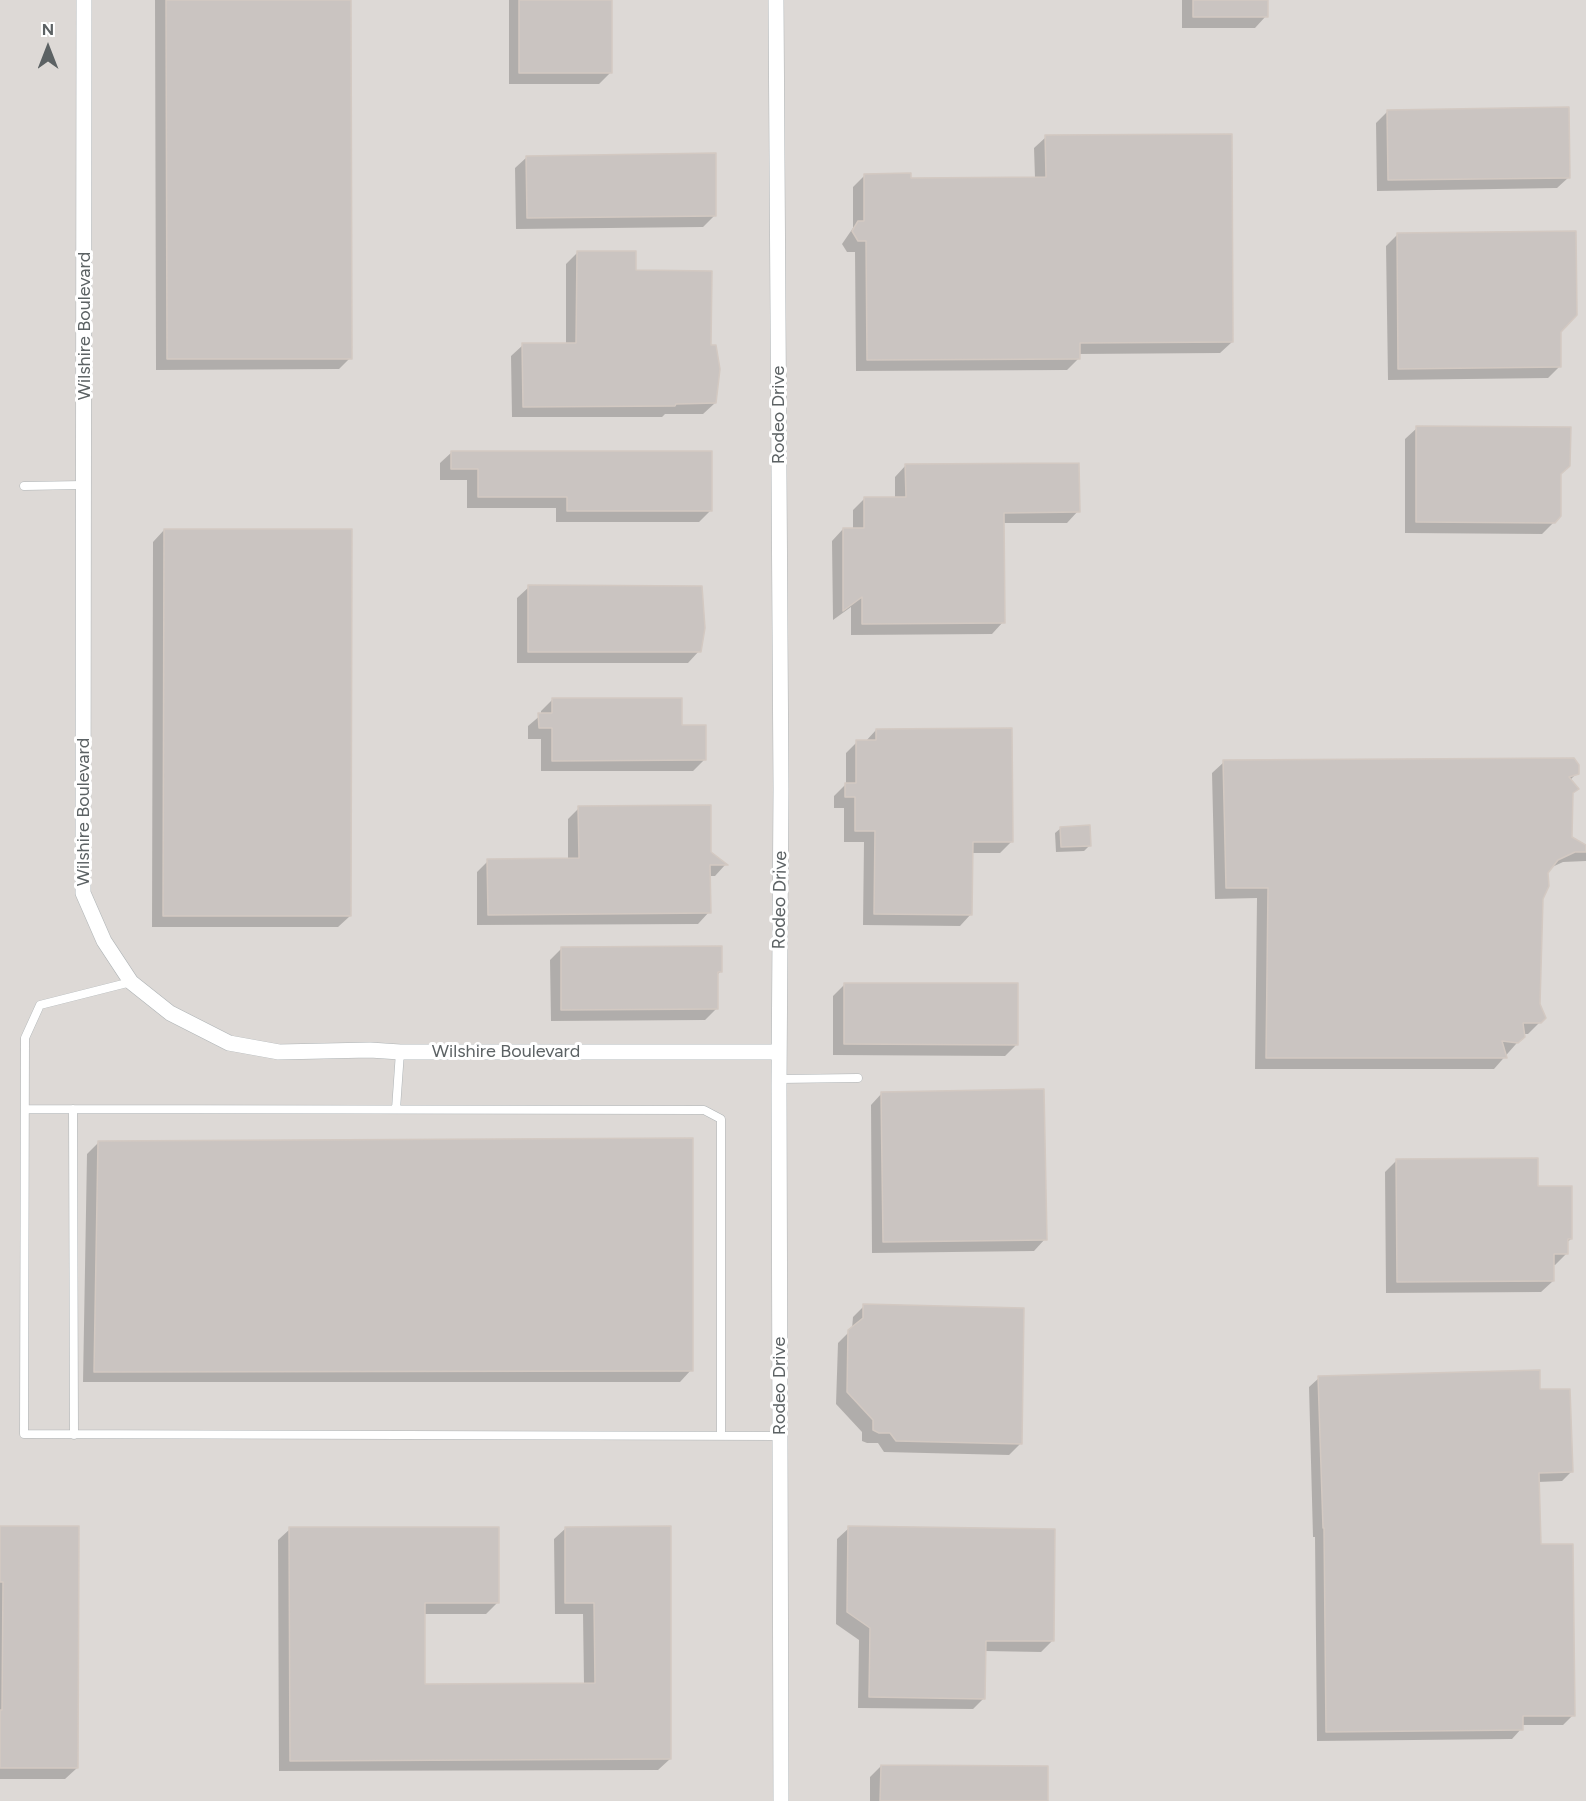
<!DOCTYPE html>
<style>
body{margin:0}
#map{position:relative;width:1586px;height:1801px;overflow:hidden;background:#eee9e4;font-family:Figtree,sans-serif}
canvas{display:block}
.north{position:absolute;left:18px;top:18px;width:60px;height:60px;-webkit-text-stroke:4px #fff;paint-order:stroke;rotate:0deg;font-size:16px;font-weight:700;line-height:24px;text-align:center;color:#5c6264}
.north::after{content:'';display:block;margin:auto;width:21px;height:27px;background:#5c6264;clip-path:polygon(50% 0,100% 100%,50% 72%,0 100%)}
</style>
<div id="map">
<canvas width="1586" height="1801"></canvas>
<div class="north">N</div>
</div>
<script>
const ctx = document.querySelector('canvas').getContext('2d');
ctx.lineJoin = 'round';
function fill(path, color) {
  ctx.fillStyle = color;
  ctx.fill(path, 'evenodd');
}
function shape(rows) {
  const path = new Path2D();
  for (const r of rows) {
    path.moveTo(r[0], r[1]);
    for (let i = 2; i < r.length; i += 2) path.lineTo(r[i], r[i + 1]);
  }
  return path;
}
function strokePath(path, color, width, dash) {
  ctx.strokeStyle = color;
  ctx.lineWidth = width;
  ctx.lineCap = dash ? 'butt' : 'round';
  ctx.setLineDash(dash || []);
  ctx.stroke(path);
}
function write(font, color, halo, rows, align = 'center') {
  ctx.font = font + ' Figtree,sans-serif';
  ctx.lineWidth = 6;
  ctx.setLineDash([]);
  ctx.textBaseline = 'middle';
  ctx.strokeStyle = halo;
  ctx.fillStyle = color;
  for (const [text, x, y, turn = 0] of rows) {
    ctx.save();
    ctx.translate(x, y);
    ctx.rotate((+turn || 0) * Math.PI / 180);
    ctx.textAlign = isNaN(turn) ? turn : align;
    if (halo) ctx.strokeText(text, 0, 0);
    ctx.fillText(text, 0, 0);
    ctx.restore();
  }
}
fill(shape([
 [0,0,1586,0,1586,1801,0,1801]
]), '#ddd9d6');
fill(shape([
 [155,0,350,0,350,358,339,369,156,370],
 [509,0,610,0,610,73,599,84,509,84],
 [1182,0,1266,0,1266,16,1255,28,1182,28],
 [1387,112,1569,177,1557,188,1377,191,1376,123],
 [1046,137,1232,342,1220,353,1078,354,1078,359,1067,370,856,371,855,252,847,252,842,244,853,228,853,187,865,175,910,179,1035,178,1034,148],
 [527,157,715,215,703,227,516,229,515,168],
 [1398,234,1559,332,1559,367,1548,378,1388,380,1386,246],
 [578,252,635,272,715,403,703,414,665,414,662,417,512,417,511,356,523,345,566,345,566,264],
 [1417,428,1560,475,1554,522,1542,534,1405,533,1405,439],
 [452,452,710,511,699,522,556,522,556,508,467,508,467,480,440,480,440,463],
 [906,465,1078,511,1067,523,1002,523,1003,622,992,634,851,635,851,607,833,620,832,541,843,529,853,529,853,510,864,499,895,499,895,477],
 [164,530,350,916,338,927,152,927,153,542],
 [529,587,699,651,688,663,517,663,517,598],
 [552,700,680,727,704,760,693,771,541,771,541,739,528,739,528,726,541,715,541,711],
 [876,730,1011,842,1000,853,971,853,971,914,960,926,863,925,864,842,844,842,844,808,834,808,834,796,846,784,846,753,857,742,865,742],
 [1224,762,1577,773,1570,780,1577,789,1571,795,1571,838,1586,847,1586,861,1563,862,1550,868,1547,873,1541,898,1538,1004,1544,1018,1528,1034,1523,1034,1523,1036,1494,1069,1255,1069,1257,898,1215,899,1212,773],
 [579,808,710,853,725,865,715,876,709,876,709,912,698,924,477,925,477,872,488,861,568,860,568,819],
 [1061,828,1089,846,1084,851,1056,852,1055,833],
 [562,948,720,972,716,976,717,1008,705,1020,551,1021,550,960],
 [845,984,1016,1045,1005,1056,833,1055,833,996],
 [882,1093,1045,1239,1034,1251,872,1253,871,1105],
 [98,1143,691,1370,680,1382,83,1382,87,1154],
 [1397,1160,1536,1188,1571,1239,1566,1243,1567,1253,1555,1265,1552,1265,1553,1281,1541,1292,1386,1293,1385,1172],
 [864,1306,1020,1444,1009,1455,884,1452,878,1443,867,1443,862,1441,862,1432,836,1404,838,1343,852,1329,853,1317],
 [1319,1378,1539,1391,1571,1472,1562,1481,1538,1482,1540,1546,1573,1715,1563,1725,1521,1725,1521,1729,1512,1739,1317,1741,1315,1537,1313,1537,1309,1387],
 [0,1527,77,1768,65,1779,0,1779],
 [566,1528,670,1759,658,1770,279,1771,278,1540,290,1529,498,1602,486,1614,424,1614,424,1685,584,1685,583,1614,555,1614,554,1539],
 [849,1528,1052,1641,1041,1652,985,1651,984,1698,973,1709,858,1708,859,1640,836,1624,837,1539],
 [881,1766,1047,1801,870,1801,870,1777]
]), '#0003');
const building = shape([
 [166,0,351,0,352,359,167,359,166,0],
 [519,0,612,0,612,73,519,73,519,0],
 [1193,0,1268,0,1268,17,1193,17,1193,0],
 [1569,107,1570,178,1388,180,1387,110,1569,107],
 [1232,134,1233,342,1080,343,1080,359,867,360,866,241,858,241,852,231,858,221,864,221,864,174,911,173,911,178,1046,177,1045,135,1232,134],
 [716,153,716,216,527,218,526,156,716,153],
 [1576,231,1577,315,1561,332,1561,367,1398,369,1397,233,1576,231],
 [577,251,636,251,636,270,712,271,711,345,716,345,720,369,716,403,676,404,675,406,523,407,522,343,576,343,577,251],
 [1416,426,1571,427,1570,466,1561,474,1561,516,1555,523,1416,522,1416,426],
 [451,451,712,451,712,511,567,511,567,497,478,497,478,469,451,469,451,451],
 [1079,463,1080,512,1004,513,1005,623,862,624,862,597,843,611,843,528,864,528,864,497,906,497,905,464,1079,463],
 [164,529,352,529,351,916,163,916,164,529],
 [528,585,702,586,705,628,701,652,528,652,528,585],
 [552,698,682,698,682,725,706,725,706,760,552,761,552,728,539,728,538,713,552,713,552,698],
 [1012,728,1013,842,973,842,972,915,874,914,875,831,855,831,855,797,845,797,845,783,856,783,856,740,876,740,876,729,1012,728],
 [1574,758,1579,765,1579,774,1569,777,1579,789,1573,793,1572,837,1586,845,1586,852,1575,852,1558,860,1548,873,1549,886,1543,899,1540,1004,1546,1018,1541,1023,1523,1023,1525,1037,1518,1043,1502,1041,1507,1058,1266,1058,1268,888,1226,888,1223,760,1574,758],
 [711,805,711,852,728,865,710,865,711,913,488,915,487,859,579,858,578,806,711,805],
 [1090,825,1091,846,1061,847,1060,827,1090,825],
 [722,946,722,972,718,972,718,1009,561,1010,561,947,722,946],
 [844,983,1018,983,1018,1045,844,1044,844,983],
 [1044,1089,1047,1240,883,1242,881,1092,1044,1089],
 [693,1138,693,1371,94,1372,98,1141,693,1138],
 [1538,1158,1538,1186,1572,1186,1572,1239,1568,1239,1568,1254,1554,1254,1554,1281,1397,1282,1396,1159,1538,1158],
 [863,1304,1024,1308,1022,1444,896,1441,890,1433,879,1433,873,1430,873,1420,847,1392,848,1330,863,1318,863,1304],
 [1540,1370,1540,1389,1570,1389,1573,1472,1539,1473,1541,1544,1573,1544,1575,1716,1523,1716,1523,1730,1326,1732,1324,1528,1323,1528,1318,1376,1540,1370],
 [0,1526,79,1526,78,1768,0,1768,0,1710,2,1710,3,1582,0,1582,0,1526],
 [671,1526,671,1759,290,1761,289,1527,499,1527,499,1603,425,1603,425,1684,595,1683,594,1603,565,1603,565,1527,671,1526],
 [848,1526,1055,1529,1054,1641,986,1641,985,1699,869,1697,870,1628,847,1612,848,1526],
 [881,1765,1048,1766,1048,1801,880,1801,881,1765]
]);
fill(building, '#cac4c1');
strokePath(building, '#d3c9c2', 1.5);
const service = shape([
 [24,486,83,485],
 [131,982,40,1005,25,1038,24,1434,780,1436],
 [779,1079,858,1078],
 [25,1109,704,1110,721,1119,721,1435],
 [73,1109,74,1435],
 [396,1109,400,1052]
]);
const minor = shape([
 [84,0,83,893,104,941,131,982,170,1013,229,1043,279,1052,370,1050,400,1052,779,1052],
 [776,0,781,789,779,1085,781,1801]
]);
strokePath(service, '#afb4b6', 9);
strokePath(minor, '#afb4b6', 16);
strokePath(service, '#fff', 8);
strokePath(minor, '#fff', 15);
write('18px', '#5c6264', '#fff', [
 ["Wilshire Boulevard",85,326,-90],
 ["Rodeo Drive",779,415,-90],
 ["Wilshire Boulevard",84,812,-90],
 ["Rodeo Drive",780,900,-89],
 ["Wilshire Boulevard",506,1052],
 ["Rodeo Drive",780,1386,-90]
]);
</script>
